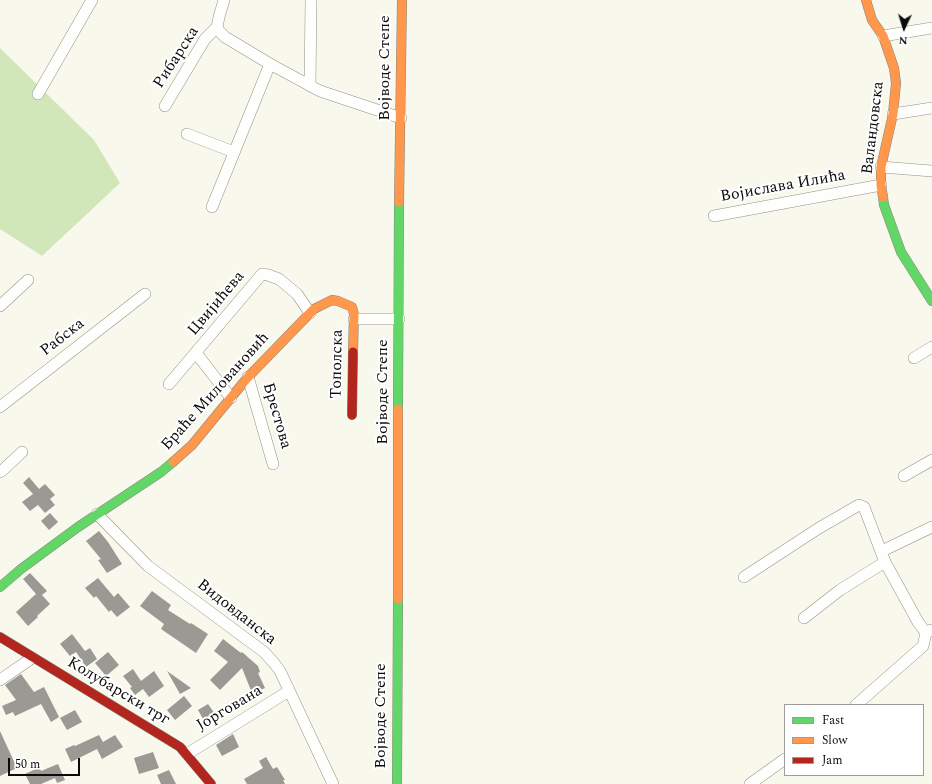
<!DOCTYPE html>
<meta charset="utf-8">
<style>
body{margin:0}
#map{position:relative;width:932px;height:784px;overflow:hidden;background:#f9f8ed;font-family:Spectral,serif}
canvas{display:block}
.legend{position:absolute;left:784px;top:704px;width:140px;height:72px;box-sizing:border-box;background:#fff;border:1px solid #9d9d9d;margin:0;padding:5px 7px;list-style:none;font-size:12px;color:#0a0a0a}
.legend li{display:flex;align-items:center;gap:8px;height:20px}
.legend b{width:20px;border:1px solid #9d9d9d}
.north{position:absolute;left:884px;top:8px;width:40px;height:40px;-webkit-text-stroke:3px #fff;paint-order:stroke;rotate:184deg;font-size:11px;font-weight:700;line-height:16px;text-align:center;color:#0a0a0a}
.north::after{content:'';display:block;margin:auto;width:14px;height:18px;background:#0a0a0a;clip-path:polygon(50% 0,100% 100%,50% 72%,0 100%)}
.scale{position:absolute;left:8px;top:758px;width:72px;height:18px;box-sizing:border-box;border:2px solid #0a0a0a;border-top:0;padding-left:5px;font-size:12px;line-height:14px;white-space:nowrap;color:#0a0a0a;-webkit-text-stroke:3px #fff;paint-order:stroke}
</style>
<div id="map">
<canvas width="932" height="784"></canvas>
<ul class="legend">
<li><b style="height:5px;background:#63d668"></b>Fast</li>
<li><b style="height:5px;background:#ff974d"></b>Slow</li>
<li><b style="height:5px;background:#b3261e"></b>Jam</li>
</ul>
<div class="north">N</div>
<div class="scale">50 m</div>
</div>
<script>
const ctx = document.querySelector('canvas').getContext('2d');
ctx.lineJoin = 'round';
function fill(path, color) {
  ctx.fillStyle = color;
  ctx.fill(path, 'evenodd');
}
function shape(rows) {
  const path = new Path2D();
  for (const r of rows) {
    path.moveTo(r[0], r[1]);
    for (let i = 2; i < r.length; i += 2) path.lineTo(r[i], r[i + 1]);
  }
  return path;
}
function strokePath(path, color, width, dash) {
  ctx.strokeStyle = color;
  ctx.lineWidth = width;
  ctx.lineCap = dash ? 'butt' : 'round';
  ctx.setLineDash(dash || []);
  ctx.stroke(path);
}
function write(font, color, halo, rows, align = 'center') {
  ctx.font = font + ' Spectral,serif';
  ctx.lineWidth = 4;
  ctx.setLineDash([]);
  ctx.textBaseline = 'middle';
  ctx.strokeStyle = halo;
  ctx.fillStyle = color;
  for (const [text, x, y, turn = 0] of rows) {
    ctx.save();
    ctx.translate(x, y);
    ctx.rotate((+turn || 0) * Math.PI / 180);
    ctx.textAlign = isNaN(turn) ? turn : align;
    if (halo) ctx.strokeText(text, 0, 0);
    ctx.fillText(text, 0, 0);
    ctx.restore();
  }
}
fill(shape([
 [0,48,94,140,120,183,42,256,0,229]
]), '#d1e7ba');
fill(shape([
 [29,477,39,489,45,484,55,495,50,499,55,505,45,513,38,505,30,511,22,502,33,494,23,483],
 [50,513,58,522,49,530,41,521],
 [99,531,108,542,122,564,107,573,98,560,101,559,86,541],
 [30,573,47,591,42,595,50,604,37,616,38,617,28,626,16,612,36,594,23,579],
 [98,578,114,597,118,593,130,607,117,617,111,610,109,612,96,596,94,598,85,588],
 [152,591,171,605,168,610,190,624,191,623,208,634,196,653,161,629,164,624,140,606],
 [72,634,85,651,90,648,97,659,86,667,76,652,70,656,60,644],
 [223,639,241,653,242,652,258,666,260,672,258,673,265,688,252,693,242,668,220,690,210,680,228,662,214,651],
 [108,652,119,665,106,676,95,663],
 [133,669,141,681,154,671,164,686,149,697,143,689,135,695,130,688,132,687,123,676],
 [167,671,191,688,180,694],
 [21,674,34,692,44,687,59,717,51,722,41,704,15,716,13,712,6,715,2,706,16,700,5,685],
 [184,696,192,706,175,720,167,710],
 [208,704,217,717,206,724,198,710],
 [75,710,82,722,67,730,60,718],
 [0,731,17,768,0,776],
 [233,734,239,747,222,756,216,745],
 [99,735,103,742,115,735,123,747,102,759,97,749,71,762,65,749,74,745,75,746],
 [153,752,159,768,139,774,134,758],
 [266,757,273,769,277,767,285,780,283,780,285,784,247,784,244,779,263,768,259,761],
 [58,764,65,780,57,783,55,778,41,784,30,784,25,774,40,767,41,771],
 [169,770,176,784,161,784,157,775]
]), '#9b9993');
const street = shape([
 [224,0,219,17,217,27,219,31,225,37,270,64,320,91,401,118],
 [883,36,932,28],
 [310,86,311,0],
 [38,94,92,0],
 [165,106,205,39,217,27],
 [893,114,932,108],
 [187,134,234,152],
 [881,167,932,171],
 [212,207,270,64],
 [714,216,881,185],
 [0,306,28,280],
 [354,319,399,319],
 [196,353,231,398],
 [914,358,932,347],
 [248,377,273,464],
 [169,384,262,274,268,275,279,279,297,294,310,313],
 [0,407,145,294],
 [0,472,4,469,22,452],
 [904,476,932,460],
 [97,514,148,566,264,652,274,663,280,671,333,784],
 [882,551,932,527],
 [744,577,819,528,859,505,864,507,885,562],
 [804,618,840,590,885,562,918,622,926,633],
 [0,680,32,658],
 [856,705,923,646,926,633,931,630],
 [187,754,289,691],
 [750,784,785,759]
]);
const fast = shape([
 [883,197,884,205,901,252,932,301],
 [398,409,399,202],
 [0,587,21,569,78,527,161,472,173,462],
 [397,784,398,599]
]);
const slow = shape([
 [866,0,872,20,883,36,894,68,896,83,893,114,881,167,881,185,883,197],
 [399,202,402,0],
 [173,462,192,445,248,377,314,309,332,300,338,301,352,307,354,314,353,352],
 [398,599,398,409]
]);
const jam = shape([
 [352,415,353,352],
 [0,637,180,747,211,784]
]);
strokePath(street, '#92918c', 12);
strokePath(fast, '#888883', 10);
strokePath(slow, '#888883', 10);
strokePath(jam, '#888883', 10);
strokePath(street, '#fefefc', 11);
strokePath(fast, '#63d668', 9);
strokePath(slow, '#ff974d', 9);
strokePath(jam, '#b3261e', 9);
write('16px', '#0a0a0a', '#fff', [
 ["Рибарска",177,58,-57],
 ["Војводе Степе",386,68,-90],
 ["Валандовска",874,128,-83],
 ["Војислава Илића",783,187,-10],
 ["Цвијићева",217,304,-50],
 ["Рабска",63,338,-38],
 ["Тополска",338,364,-89],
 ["Браће Миловановић",216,392,-48],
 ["Војводе Степе",384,392,-90],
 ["Брестова",276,416,74],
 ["Видовданска",236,613,38],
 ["Колубарски трг",118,692,31],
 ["Јоргована",230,709,-31],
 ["Војводе Степе",382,716,-90]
]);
</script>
